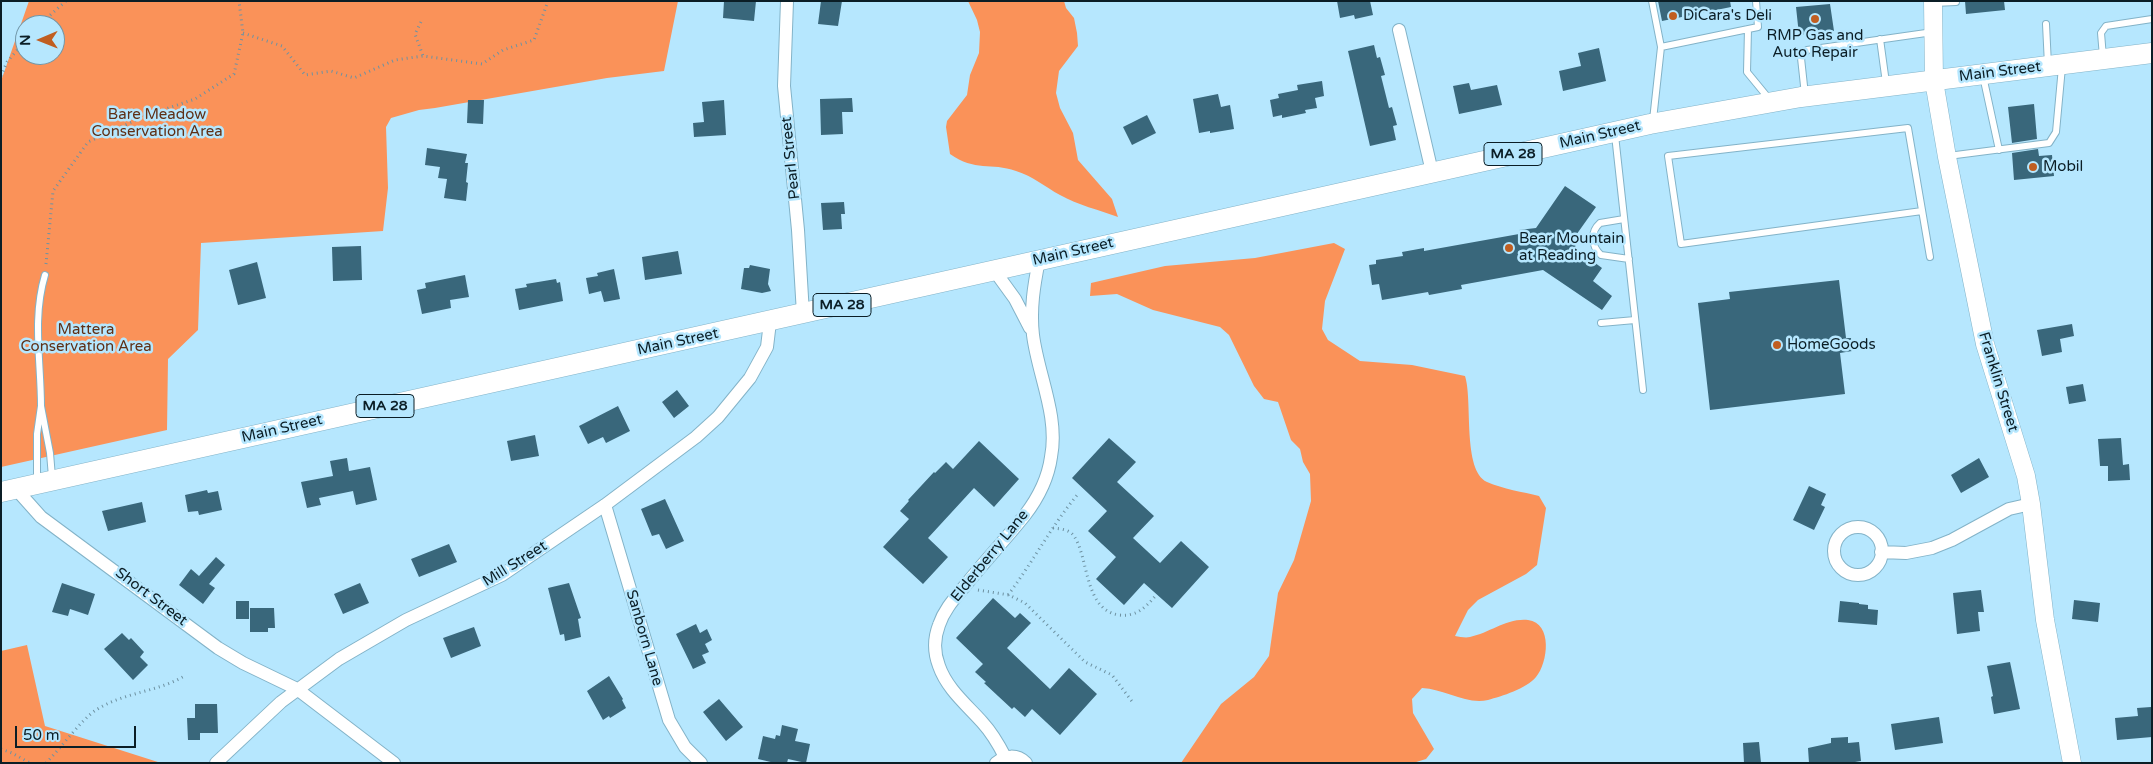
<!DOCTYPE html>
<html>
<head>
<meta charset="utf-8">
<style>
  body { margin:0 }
  #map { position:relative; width:2153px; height:764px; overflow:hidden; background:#b6e7fe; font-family:"Varela Round",sans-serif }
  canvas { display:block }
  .frame { position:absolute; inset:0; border:2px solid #0b1e26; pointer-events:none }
  .north { position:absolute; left:15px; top:15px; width:50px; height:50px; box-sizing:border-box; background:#b6e7fe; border:1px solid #7297a8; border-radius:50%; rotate:269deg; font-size:14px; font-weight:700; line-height:20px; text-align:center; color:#0b1e26 }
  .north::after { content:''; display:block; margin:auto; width:18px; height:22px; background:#c05e21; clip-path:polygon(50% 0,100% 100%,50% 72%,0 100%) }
  .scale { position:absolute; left:15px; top:726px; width:121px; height:22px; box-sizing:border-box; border:2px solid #0b1e26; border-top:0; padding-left:6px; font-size:15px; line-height:18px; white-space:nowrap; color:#0b1e26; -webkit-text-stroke:4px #b6e7fe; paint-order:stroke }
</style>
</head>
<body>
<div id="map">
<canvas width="2153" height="764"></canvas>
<div class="frame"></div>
<div class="north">N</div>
<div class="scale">50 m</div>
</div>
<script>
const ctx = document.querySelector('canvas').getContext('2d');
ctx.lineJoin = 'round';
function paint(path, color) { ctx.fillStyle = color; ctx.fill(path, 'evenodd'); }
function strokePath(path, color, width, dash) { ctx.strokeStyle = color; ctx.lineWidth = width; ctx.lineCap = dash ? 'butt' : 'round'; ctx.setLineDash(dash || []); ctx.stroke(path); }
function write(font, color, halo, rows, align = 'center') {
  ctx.font = font + ' "Varela Round",sans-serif'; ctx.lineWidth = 5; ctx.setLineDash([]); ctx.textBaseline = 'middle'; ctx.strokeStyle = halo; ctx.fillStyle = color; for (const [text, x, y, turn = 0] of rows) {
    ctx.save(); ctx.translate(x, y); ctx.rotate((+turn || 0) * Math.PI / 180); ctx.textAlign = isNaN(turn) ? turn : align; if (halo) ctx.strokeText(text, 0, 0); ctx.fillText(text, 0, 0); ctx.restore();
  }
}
const green = new Path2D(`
  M29,1H678L664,71L607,78L435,108L419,110L391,118L386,127L388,188L383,231L201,243L198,330L168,359L167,430L1,467V81ZM25,25H55V55H25Z
  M968,1H1064L1066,8L1074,18L1077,33L1078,46L1059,71L1056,93L1060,108L1073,133L1078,160L1112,199L1118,217C1099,210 1078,205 1060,195C1045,187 1033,176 1016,171C991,162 975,172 950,154L946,127L947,121L967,95L970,75L979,53L980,32L977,20Z
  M1334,243L1345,249L1325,301L1322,329L1328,340L1360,361L1412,365L1465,376C1473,401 1462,470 1487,482C1503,489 1523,492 1539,496L1546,508L1537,565L1526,574L1478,600L1468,610L1455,636C1460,637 1466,638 1470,637C1490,633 1506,618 1528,620C1553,623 1548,663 1536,677C1526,689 1502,696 1488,700C1466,705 1445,689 1422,688L1412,699L1413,713L1434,749L1426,759L1413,763H1181L1221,704L1254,677L1269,656L1278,593L1294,560L1311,501L1310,474L1303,462L1300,449L1291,440L1278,402L1264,399L1254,386L1229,335L1220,327L1153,310L1117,294L1090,296L1091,283L1165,266L1255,258Z
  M27,645L45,726L161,763H1V651Z`);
const building = new Path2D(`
  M724,1H756L754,21L723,18Z
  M821,1H842L838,26L818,24Z
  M1337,1H1370L1373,15L1355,19L1354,15L1340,18Z
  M1658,1H1730L1731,7L1662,21Z
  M1965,1H2004L2005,10L1966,14Z
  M1830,4L1834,31L1799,35L1796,7Z
  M1374,45L1377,58L1380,57L1385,75L1381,76L1389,108L1392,107L1397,125L1393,126L1396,140L1370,146L1348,51Z
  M1599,48L1606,81L1563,91L1559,71L1581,66L1578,53Z
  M1322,81L1324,96L1315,98L1317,108L1305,110L1306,113L1282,118V115L1273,117L1270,100L1279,98L1278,94L1298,90L1297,85Z
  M1469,83L1471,90L1497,85L1502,105L1459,114L1453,86Z
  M1218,94L1221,107L1230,105L1234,129L1210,133V131L1199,133L1193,99Z
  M852,98L853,112H842L843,134L821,135L820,99Z
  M468,100H484L483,124L467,123Z
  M724,100L726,135L694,137L693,123L704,122L702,102Z
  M2034,104L2037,139L2012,143L2008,107Z
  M1147,115L1156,133L1132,145L1123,127Z
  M427,148L467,154L465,163H468L466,182L468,183L466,201L444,198L447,179L438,178L440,167L425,165Z
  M2038,149L2039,156L2052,155L2054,176L2014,180L2012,153Z
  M1565,186L1596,207L1574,238L1576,249L1602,268L1593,281L1612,296L1602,310L1543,270L1461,285L1462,289L1429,295L1428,292L1382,300L1379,284L1372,285L1369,265L1376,264V260L1403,256L1402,252L1424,248V251L1519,234V230L1536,228Z
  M844,202L845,214H841L842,229L823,230L821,203Z
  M361,246L362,280L333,281L332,247Z
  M678,251L682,274L645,280L642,257Z
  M257,262L266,298L238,305L229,270Z
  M750,265L770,269L768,284L771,291L762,293L741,289L744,268H749Z
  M614,269L620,299L604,302L601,291L589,294L586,278L598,276L597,273Z
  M465,275L469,297L450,300L451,308L422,314L417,290L426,288L425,283Z
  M556,279L557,283L560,282L563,301L519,310L515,289L527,287L526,284Z
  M1839,280L1846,338H1851L1852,351L1840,353L1845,394L1710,410L1698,303L1730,299L1729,292Z
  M2072,324L2074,336L2060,339L2062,352L2042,356L2037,330Z
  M2083,384L2086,401L2069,404L2066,387Z
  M677,390L689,406L674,418L662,402Z
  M618,406L630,431L606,443L603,437L588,444L579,426Z
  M535,435L539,456L511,461L507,441Z
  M1109,438L1136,462L1117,482L1154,516L1133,538L1160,563L1181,541L1209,567L1172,608L1144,583L1124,605L1096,579L1116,557L1088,531L1107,511L1072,478Z
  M2121,438L2123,465L2129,464L2130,480L2108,481V466H2100L2098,439Z
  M979,441L1019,479L994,507L974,488L928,538L948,557L923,584L883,547L909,519L900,511L909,501L908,500L934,472L935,473L946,462L953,469Z
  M347,458L349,471L370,467L377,500L356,505L353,491L319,498L321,505L307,508L301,482L333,476L330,461Z
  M1979,458L1989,477L1961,493L1951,475Z
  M1809,486L1826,494L1821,505L1825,507L1814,530L1793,520Z
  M207,490L208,493L218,491L222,510L199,515L198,511L188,512L185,495Z
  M665,499L684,541L666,549L659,534L652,536L641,509Z
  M142,502L146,522L108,531L102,511Z
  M449,544L457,562L419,577L411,559Z
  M216,557L225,565L209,584L215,588L203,604L179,585L191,569L199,576Z
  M62,583L95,594L88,615L70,609L68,616L52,612Z
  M360,583L369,603L343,614L334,594Z
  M569,583L581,618L578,619L581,637L565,641L564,634L560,635L548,588Z
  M1981,590L1984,612H1978L1980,631L1957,634L1953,593Z
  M993,598L1015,618L1020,613L1031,623L1007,648L1050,689L1069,668L1097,694L1060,735L1032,709L1025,717L1014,707L1012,709L984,683L986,682L975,672L983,664L956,638Z
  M2074,600L2100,603L2098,622L2072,619Z
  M236,601H249V619H236Z
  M1840,601L1859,603V604L1868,605V609L1878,610L1877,625L1838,622Z
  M250,608H274L275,628H268V632H250Z
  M696,624L700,633L707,629L712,640L705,644L709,652L702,655L706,663L693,669L676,634Z
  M474,627L481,646L451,658L443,638Z
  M122,633L129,640L131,638L144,652L140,657L148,665L133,680L104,649Z
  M2010,662L2020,709L1994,714L1991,697L1993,696L1987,666Z
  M609,676L623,699L622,700L626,708L610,718L609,716L603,720L587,691Z
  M719,699L743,727L726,741L703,712Z
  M195,704H217L218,733H200V740H188L187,718H195Z
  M2151,707L2152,737L2117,740L2115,718L2138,716L2137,708Z
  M1939,717L1943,743L1895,750L1891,724Z
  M782,725L798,729L795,741L810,744L806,763L788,759L787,763H775L758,759L763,736L775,739L776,735L780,736Z
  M1848,737V743L1859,742L1861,761L1849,763H1809L1808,748L1831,743V738Z
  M1759,742L1761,763H1744L1743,743Z`);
const path = new Path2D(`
  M421,22L415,34L423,56
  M39,25L66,1
  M243,33L282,46L305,75L331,71L354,78L395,60L423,56L482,64L503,50L534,40L548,1
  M1,76L7,62L25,41
  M46,264L53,191L88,142L145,116L195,99L234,74L243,33L239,1
  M1053,528C1060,529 1069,529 1074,536C1089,558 1084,610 1119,615C1137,617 1146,607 1157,594
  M978,590L1009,595L1025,603L1085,662L1112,675L1134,704
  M1008,595C1033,562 1052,525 1078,494
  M1,749L12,753L30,763
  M46,763C61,748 81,720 96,710C124,692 159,692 186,675`);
const lane = new Path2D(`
  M1652,1L1661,47
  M1934,3L1956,2
  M2046,24L2048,65
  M1748,29L1747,72L1770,100
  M1880,39L1886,83
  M2103,57L2101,33L2106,26L2152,19
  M1983,76L1999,150
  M1805,95L1801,58L1807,50L1933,32
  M1653,120L1661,47L1758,27L1756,1
  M1615,135L1643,390
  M1948,156L2049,143L2056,132L2062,67
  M1922,211L1681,244L1668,156L1908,128L1930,257
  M1624,219L1600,223C1590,232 1591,246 1601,255L1629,259
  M1601,323L1635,320
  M41,406C41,362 32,318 45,275
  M37,481V434L41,406L50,453L52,477`);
const street = new Path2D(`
  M787,1L784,86L798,230L803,314
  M1399,30L1432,172
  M994,270L1015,299L1030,328
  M16,489L41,517L218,648L243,663L297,689L394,763
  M605,505L669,720L685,747L701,763
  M1834 551a24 24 0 1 1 48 0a24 24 0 1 1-48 0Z
  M1881,552L1906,553L1932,548L1952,540L2009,509L2031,504
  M1005,757C999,745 992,733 982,722C967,705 947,689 939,666C934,653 934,638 939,625C944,610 954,599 964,587C983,563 1005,540 1025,515C1038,498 1048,479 1051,457C1059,416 1038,375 1033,335C1030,309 1034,285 1039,260
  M216,763L281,702L339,659L406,620L502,575L605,505L696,437L718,417L750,378L767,347L770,322
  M996,763C1005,755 1017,754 1026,763`);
const secondary = new Path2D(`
  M1933,1L1934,81L1947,157L1985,344L2026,476L2031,504L2045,620L2072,763`);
const primary = new Path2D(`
  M1,492L1650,124L1801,97L2152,53`);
const markers = [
  [1673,16,5,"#c05e21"],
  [1815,19,5,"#c05e21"],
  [2033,167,5,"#c05e21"],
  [1509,248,5,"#c05e21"],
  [1777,345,5,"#c05e21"]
];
const shields = [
  [1513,154,58],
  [842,305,58],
  [385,406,58]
];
const shieldNames = [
  ["MA 28",1513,154],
  ["MA 28",842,305],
  ["MA 28",385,406]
];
const poiNames = [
  ["DiCara's Deli",1683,16],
  ["RMP Gas and",1815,36,"center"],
  ["Auto Repair",1815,53,"center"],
  ["Mobil",2043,167],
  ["Bear Mountain",1519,239],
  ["at Reading",1519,256],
  ["HomeGoods",1787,345]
];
const streetNames = [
  ["Main Street",2000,72,-7],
  ["Main Street",1600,135,-13],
  ["Pearl Street",791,158,-96],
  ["Main Street",1073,252,-13],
  ["Main Street",678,342,-12],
  ["Franklin Street",1998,382,73],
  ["Main Street",282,429,-13],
  ["Elderberry Lane",990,556,-51],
  ["Mill Street",515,564,-32],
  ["Short Street",151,597,37],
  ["Sanborn Lane",644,638,74]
];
const parkNames = [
  ["Bare Meadow",157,115],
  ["Conservation Area",157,132],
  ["Mattera",86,330],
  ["Conservation Area",86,347]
];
paint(green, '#fa9259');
paint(building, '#39677b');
strokePath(lane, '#83b3c8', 8);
strokePath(street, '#83b3c8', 14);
strokePath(secondary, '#83b3c8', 19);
strokePath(primary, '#83b3c8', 21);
strokePath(path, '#6e92a2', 3, [1, 4]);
strokePath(lane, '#fff', 6);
strokePath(street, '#fff', 12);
strokePath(secondary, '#fff', 18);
strokePath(primary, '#fff', 20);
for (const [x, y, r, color] of markers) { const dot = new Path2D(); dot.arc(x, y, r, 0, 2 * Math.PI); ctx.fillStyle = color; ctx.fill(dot); strokePath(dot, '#b6e7fe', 2); }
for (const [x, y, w] of shields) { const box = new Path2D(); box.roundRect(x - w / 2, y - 11.5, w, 23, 4); ctx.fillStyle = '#b6e7fe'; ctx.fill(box); strokePath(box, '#0b1e26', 1); }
write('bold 14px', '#0b1e26', null, shieldNames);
write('15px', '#0b1e26', '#b6e7fe', poiNames, 'left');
write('15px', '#0b1e26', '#b6e7fe', streetNames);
write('15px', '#5f3016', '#b6e7fe', parkNames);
</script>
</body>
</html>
